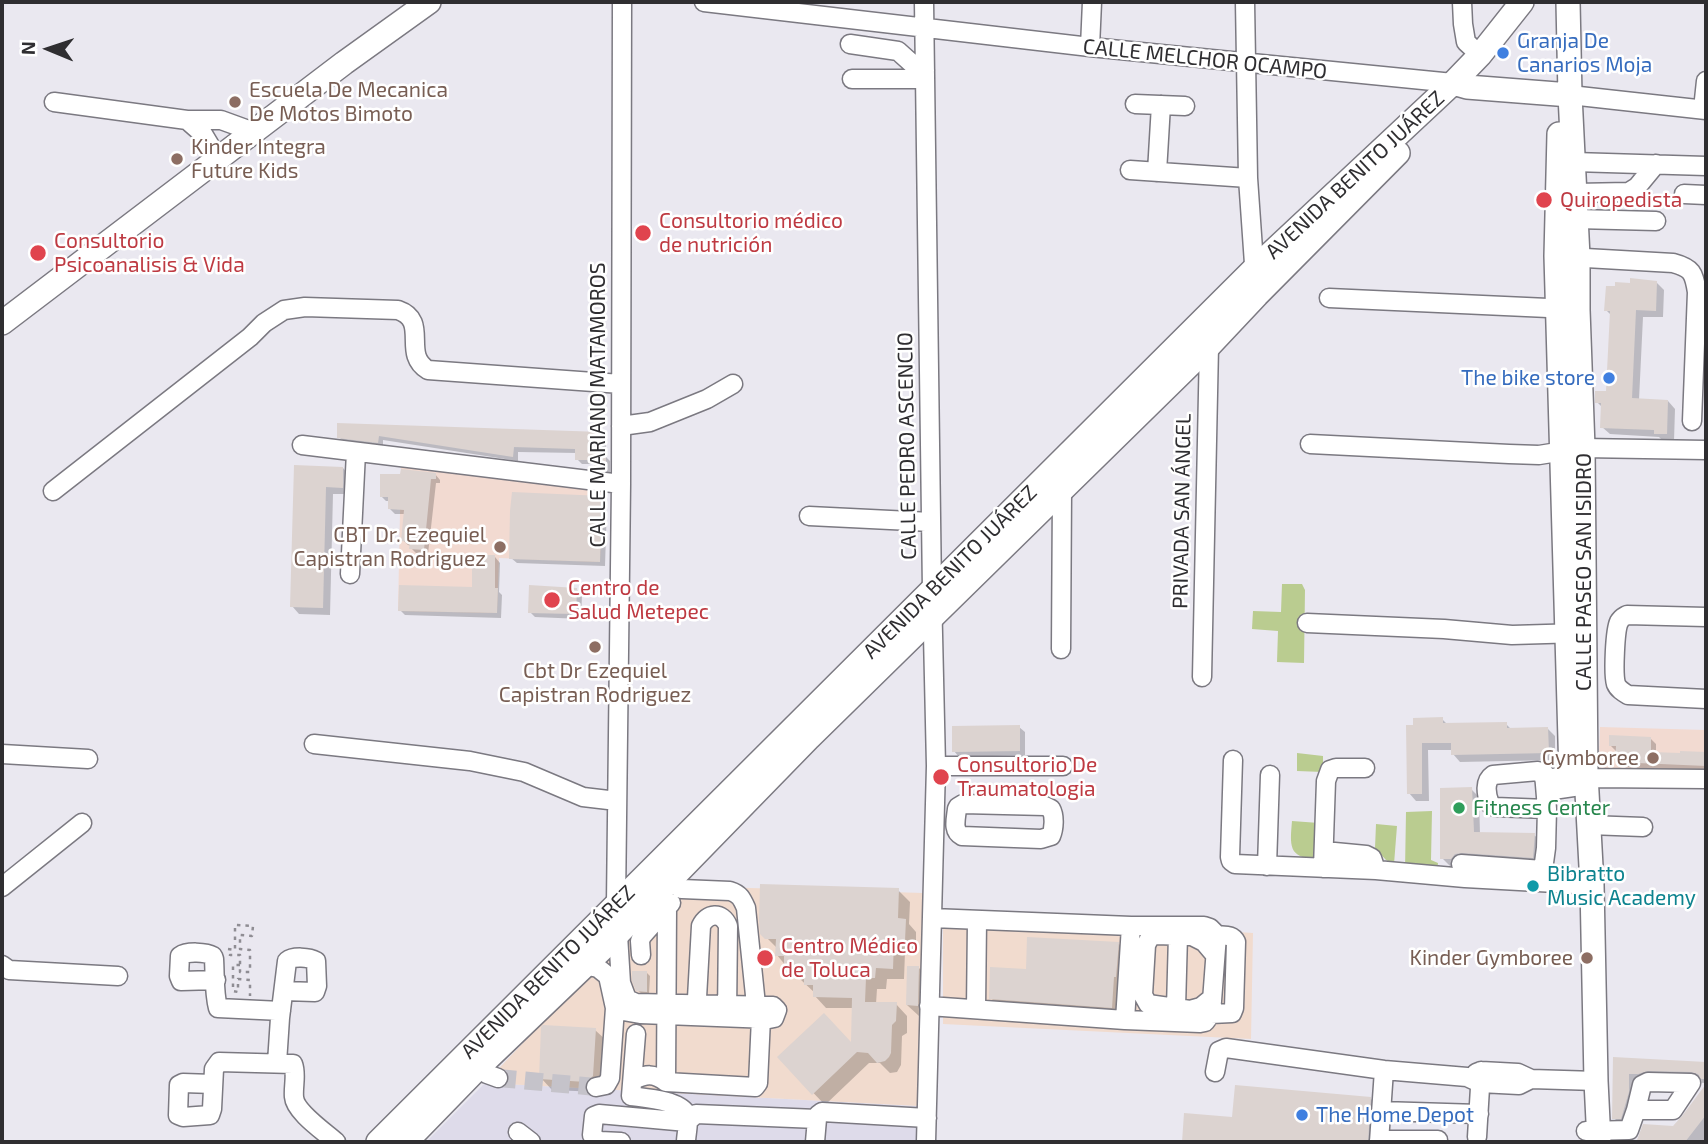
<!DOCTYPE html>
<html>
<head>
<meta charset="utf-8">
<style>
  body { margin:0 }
  #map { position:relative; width:1708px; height:1144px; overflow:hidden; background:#eae8f0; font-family:"Exo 2",sans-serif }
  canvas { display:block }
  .frame { position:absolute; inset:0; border:4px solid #2f2e31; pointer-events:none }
  .north { position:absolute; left:14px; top:14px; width:70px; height:70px; -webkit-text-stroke:5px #fff; paint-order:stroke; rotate:272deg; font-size:19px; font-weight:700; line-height:28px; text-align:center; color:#2f2e31 }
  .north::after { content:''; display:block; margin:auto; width:24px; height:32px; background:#2f2e31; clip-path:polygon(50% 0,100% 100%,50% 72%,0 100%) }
</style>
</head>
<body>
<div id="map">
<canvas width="1708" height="1144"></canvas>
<div class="frame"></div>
<div class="north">N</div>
</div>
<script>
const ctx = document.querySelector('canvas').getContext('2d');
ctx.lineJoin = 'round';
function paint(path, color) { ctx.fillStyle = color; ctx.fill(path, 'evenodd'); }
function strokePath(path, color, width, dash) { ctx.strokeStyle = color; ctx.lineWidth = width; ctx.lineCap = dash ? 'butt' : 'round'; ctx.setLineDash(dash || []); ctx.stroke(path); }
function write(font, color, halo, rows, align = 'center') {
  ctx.font = font + ' "Exo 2",sans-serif'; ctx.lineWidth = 5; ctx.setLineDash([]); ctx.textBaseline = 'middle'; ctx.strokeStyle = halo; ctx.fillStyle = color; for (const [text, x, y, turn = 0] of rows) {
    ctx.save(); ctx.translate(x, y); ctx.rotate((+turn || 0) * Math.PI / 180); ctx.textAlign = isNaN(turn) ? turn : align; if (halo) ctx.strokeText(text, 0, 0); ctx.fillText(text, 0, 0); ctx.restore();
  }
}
const built = new Path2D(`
  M485,1083L918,1106L917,1142H426Z`);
const education = new Path2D(`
  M401,463L602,491L600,562L499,558L497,613L398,611Z
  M1600,727L1706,730V789L1598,786Z`);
const medical = new Path2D(`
  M681,886L924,893L918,1106L485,1083L542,1023Z
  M943,913L1253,933L1251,1039L943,1024Z`);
const green = new Path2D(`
  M1282,584H1302L1305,590L1304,663L1277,662L1278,631L1252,629L1253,611L1281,612Z
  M1297,753L1323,756V772L1297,771Z
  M1432,811L1431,860L1438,863L1437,873L1405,870L1406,812Z
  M1292,821L1319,823L1316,859C1288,858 1290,845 1292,821Z
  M1376,824L1397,826L1394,864L1386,860L1375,848Z`);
const shadow = new Path2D(`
  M1656,282L1664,290L1663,317H1643L1639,400L1668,401L1675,409L1674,441H1663L1659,437L1610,434L1602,427L1603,408L1597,402L1607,393L1611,315L1606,310Z
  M339,425L601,434L606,439V457L610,461V472H600L595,467V464H582L577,459V453L518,452V461L383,440V447L344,442L339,437Z
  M295,467L343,468L350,476V494H333L330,615L299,614L292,606Z
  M435,474L440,480V483H436L428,554L416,553L411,548V546L408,545L403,540L405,514H395L390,509V501H386L381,496Z
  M601,498L607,504L605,566L517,563L511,558Z
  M495,557L500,563L499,592L502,595L501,618L405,615L400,610L473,589Z
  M576,589L582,595L581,619L535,617L530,612Z
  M1442,719L1448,725L1506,724L1512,730L1548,729L1555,736V760L1460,762L1453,754V750H1428L1429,801H1416L1409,793L1408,727Z
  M1019,727L1025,732V755L959,757L954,751Z
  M1651,739L1656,744V754L1682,755V752L1706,754V771L1622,767L1617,761L1616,751L1611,746Z
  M1471,789L1479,797L1480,834L1534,835L1542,842L1540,865L1450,866L1442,858Z
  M898,890L910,902L909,924L916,932V952H905L904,979H887L886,989H877L876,1004H896L907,1016V1033L902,1036L901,1065L897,1072L890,1073L880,1063H869L825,1105L779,1057L852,1045L853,1008H826L815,996V993L786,966L777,955V948L762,933Z
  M1118,943L1129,955L1123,1018L1002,1010L991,998L1027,971Z
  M919,968L930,979L929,1017L919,1016L907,1005Z
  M647,973L650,976L649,994L641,993L637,990Z
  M595,1030L607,1041L604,1088L598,1092L552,1090L541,1078Z
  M1615,1059L1706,1064V1083L1661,1081L1650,1085L1626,1130L1614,1118Z
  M1706,1087L1705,1142H1641L1639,1140L1674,1127L1684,1117Z
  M1370,1098L1378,1106L1375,1142H1184L1186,1115L1234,1119Z`);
const building = new Path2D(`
  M1630,278L1657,281L1656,311L1636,310L1632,398L1668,400L1667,434H1654V430L1600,428L1601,403H1595V391H1606L1610,311H1604L1606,286H1615V282L1630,283Z
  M337,423L602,432V455H606V467H594V460H575V449L514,447L513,457L379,436L378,443L337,438Z
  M294,465L343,467V488L326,487L323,608L290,607Z
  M401,469L436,473V479H431L424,550L409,549L410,542L401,541L404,510L388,509V497H380V474H400Z
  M512,492L602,496L600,562L509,559L510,511Z
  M472,555H495V588H498L497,613L398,611L399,585L472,587Z
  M529,585L577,588L576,614L528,613Z
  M1443,717V723L1507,722V728L1548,727L1549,753L1451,755V743H1422V794H1407L1406,725H1413V718Z
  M1020,725V751L952,752V726Z
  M1609,735L1651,737V752L1680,753V751L1706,752V766L1615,762L1616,746H1609Z
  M1472,787L1474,832L1535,833L1533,858L1462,853L1455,854L1451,859H1440V788Z
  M760,884L899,888L898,918L906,919L905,941H894L893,969L876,968L875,978H866L865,1002H897L896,1021L892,1025L891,1053L889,1057L885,1061L877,1063L868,1053L857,1052L812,1095L777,1057L824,1013L851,1042L852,998L813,997V985H804V976H794V966H784V956H775L776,939H765L760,934L759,920Z
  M1027,937L1119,942L1116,977H1114L1112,1008L989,999L990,967L1026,969Z
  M907,966H919L918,1006L906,1005Z
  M632,971H647V992L636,991L632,981Z
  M543,1025L596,1028L593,1076L586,1082L539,1079L541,1027Z
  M1613,1057L1706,1062V1079H1701L1698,1074L1691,1072L1648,1071L1638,1074H1629V1092L1621,1119H1612Z
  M1706,1084V1115L1685,1142L1637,1140L1643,1124L1673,1126L1682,1116Z
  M1235,1085L1371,1097L1368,1142H1182L1184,1113L1232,1117Z`);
const minorTunnel = new Path2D(`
  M498,1078L596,1087`);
const path = new Path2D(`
  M228,949L235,950V925L253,926L252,936L240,935V949L250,950V972H240V955H230V956
  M240,965H233V991L238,992V979L250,980V996`);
const minor = new Path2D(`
  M704,2L1090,47L1453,83
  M924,2L932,591L936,766L926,1142
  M1245,2L1248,178L1255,278
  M1462,2L1463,24L1466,42L1480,55
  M850,44L898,51L918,69L925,70
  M1090,47L1092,2
  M852,79H925
  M1570,95L1706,110
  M54,102L187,120H221L254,132
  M1135,104L1185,106
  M1703,109L1706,81
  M187,120L203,134L218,159
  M1574,162L1706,166
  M1130,170L1248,178
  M1157,172L1161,105
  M1575,193L1629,192L1637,187L1656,164
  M1684,194L1706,195
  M1576,219L1656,221
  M1568,257L1673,263C1692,268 1694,273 1697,292L1692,421
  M1329,298L1570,309
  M621,426L650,422L707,399L733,384
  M1310,444L1509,454L1539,455L1583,448L1706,450
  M302,445L621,484
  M53,491L250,337L264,323L284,310L305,307L398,310C430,321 401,354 428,370L621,384
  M809,516L931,522
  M350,574L356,452
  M1706,617L1627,615C1622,618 1622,617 1619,622C1615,630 1613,674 1616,684C1618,689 1623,692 1628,695L1706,699
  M1307,623L1444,629L1512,635L1580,633
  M1061,649L1062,491
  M1202,677L1209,346
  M314,744L470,761L524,772L583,797L617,801
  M2,754L88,759
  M1233,760L1230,857L1231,861L1235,864L1376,870L1465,878L1592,885
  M936,766H1063
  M1538,771L1544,773L1547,809L1495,807L1490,804C1486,794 1484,781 1493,775Z
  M1544,779L1586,774L1594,778L1706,779
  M1546,791L1587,785L1594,778
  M963,804L1045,806L1051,809C1055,816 1054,829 1051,836L1041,839L962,836C952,831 956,819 957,809L958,807Z
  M1589,825L1643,827
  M1324,851L1366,855L1372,858L1376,870
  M1461,864L1543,870L1546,848L1547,809
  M1267,866L1270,775
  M1323,868L1326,781L1330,770L1336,768H1365
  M669,880L682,889L730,891C740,894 742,899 746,908L756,1005
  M2,887L82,823
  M641,955L640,941L642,936L671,903
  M2,965L9,970L118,976
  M584,965L598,968L608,976L615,1008L623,1011L640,1014L769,1019L774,1018L777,1010L773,1006L636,1003L627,999L621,983L616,903L621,484L622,2
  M216,980L181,981L179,976L180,956C187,951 206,952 213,956L214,959C215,975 214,993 218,1008L281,1011
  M1212,998L1201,1007L1190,1010L1148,1004L1143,995L1146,945L1149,939L1154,935L1192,936L1204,942L1215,955
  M929,1006L1125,1020L1131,926L932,918
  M1176,1008L1178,935
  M976,1009L977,921
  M1211,1014L1232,1013L1234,1008L1236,942C1232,934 1224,936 1217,935
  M696,1016L701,926C707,913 722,911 728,926L727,1015
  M1125,1020L1200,1023L1205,1022L1211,1014L1217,935L1210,928L1204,926H1131
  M636,1034L631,1096C645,1098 678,1100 686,1113C690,1121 686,1134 686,1142
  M277,1063L280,1018L287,961C293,956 309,957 316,961L317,986L315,992L284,991
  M479,1067L487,1074L498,1078
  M1215,1072L1219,1051L1226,1048L1384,1070L1467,1077L1480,1083L1519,1085L1531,1079
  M1476,1073L1481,1071L1518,1073L1531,1079L1596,1081
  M633,1080C647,1074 653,1073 666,1082L755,1087L758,1083L761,1018
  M666,1082L667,908
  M1648,1082L1691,1083L1673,1110H1636L1642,1085Z
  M213,1084L183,1083L179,1085L178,1115L183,1117L210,1115L212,1109L214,1069L219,1062L293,1064C297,1074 293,1086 294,1097C295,1112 325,1132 336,1142
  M596,1087L606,1085L610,1078L615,1008
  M1381,1111L1479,1114
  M817,1119L818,1115L822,1112L927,1118
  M1586,1131L1629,1130L1636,1110
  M518,1132L531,1142
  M1477,1137L1481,1071
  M1379,1140H1438
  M621,1142L600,1141L594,1138L592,1135L594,1116L599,1114L687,1122L696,1114L817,1119L815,1142
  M1379,1142L1384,1070`);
const major = new Path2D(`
  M1568,2L1570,95L1578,257V310L1583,448L1586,774L1592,885L1596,1081L1599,1142
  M1453,83L1467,87L1570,95
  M1559,134L1556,256L1571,775
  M2,323L344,63L429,2
  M378,1142L1254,269L1453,83L1480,55L1522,2
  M406,1142L479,1067L617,935L809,738L1209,346L1257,295L1398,153`);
const markers = [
  [1503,53,7,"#3f7fe0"],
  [235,102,7,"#8d6e63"],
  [177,159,7,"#8d6e63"],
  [1544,200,9,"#e0444e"],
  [643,233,9,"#e0444e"],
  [38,253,9,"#e0444e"],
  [1609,378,7,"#3f7fe0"],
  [500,547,7,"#8d6e63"],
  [552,600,9,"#e0444e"],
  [595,647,7,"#8d6e63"],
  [1653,758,7,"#8d6e63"],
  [941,777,9,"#e0444e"],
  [1459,808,7,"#2e9e5b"],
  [1533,886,7,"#0f9aa8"],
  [765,958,9,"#e0444e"],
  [1587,958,7,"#8d6e63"],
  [1302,1115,7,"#3f7fe0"]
];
const shopNames = [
  ["Granja De",1517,41],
  ["Canarios Moja",1517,65],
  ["The bike store",1595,378,"right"],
  ["The Home Depot",1316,1115]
];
const streetNames = [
  ["CALLE MELCHOR OCAMPO",1205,59,6],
  ["AVENIDA BENITO JUÁREZ",1355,175,-43],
  ["CALLE MARIANO MATAMOROS",598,405,-90],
  ["CALLE PEDRO ASCENCIO",907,446,-91],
  ["PRIVADA SAN ÁNGEL",1182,511,-89],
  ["AVENIDA BENITO JUÁREZ",950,572,-45],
  ["CALLE PASEO SAN ISIDRO",1584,572,-90],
  ["AVENIDA BENITO JUÁREZ",548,972,-45]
];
const educationNames = [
  ["Escuela De Mecanica",249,90,"left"],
  ["De Motos Bimoto",249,114,"left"],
  ["Kinder Integra",191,147,"left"],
  ["Future Kids",191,171,"left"],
  ["CBT Dr. Ezequiel",486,535],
  ["Capistran Rodriguez",486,559],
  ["Cbt Dr Ezequiel",595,671,"center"],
  ["Capistran Rodriguez",595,695,"center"],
  ["Gymboree",1639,758],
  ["Kinder Gymboree",1573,958]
];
const healthNames = [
  ["Quiropedista",1560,200],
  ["Consultorio médico",659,221],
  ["de nutrición",659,245],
  ["Consultorio",54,241],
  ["Psicoanalisis & Vida",54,265],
  ["Centro de",568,588],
  ["Salud Metepec",568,612],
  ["Consultorio De",957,765],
  ["Traumatologia",957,789],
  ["Centro Médico",781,946],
  ["de Toluca",781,970]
];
const leisureNames = [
  ["Fitness Center",1473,808]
];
const cultureNames = [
  ["Bibratto",1547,874],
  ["Music Academy",1547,898]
];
paint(built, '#dedbea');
paint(education, '#f2dad1');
paint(medical, '#f1dbce');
paint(green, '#bacc90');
paint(shadow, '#0003');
paint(building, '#dcd3d0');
strokePath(minorTunnel, '#c5c3ca', 18, [18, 9]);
strokePath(minor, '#7b7981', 21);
strokePath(major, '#7b7981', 26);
strokePath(path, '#8f8d93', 2.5, [3.5, 5]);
strokePath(minor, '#fff', 18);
strokePath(major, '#fff', 23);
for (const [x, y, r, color] of markers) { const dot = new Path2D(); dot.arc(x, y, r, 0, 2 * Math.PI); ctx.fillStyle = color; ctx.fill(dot); strokePath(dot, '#fff', 2.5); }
write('21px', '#366cbe', '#fff', shopNames, 'left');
write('21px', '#2f2e31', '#fff', streetNames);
write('21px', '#785e54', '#fff', educationNames, 'right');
write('21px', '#be3a42', '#fff', healthNames, 'left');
write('21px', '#27864d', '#fff', leisureNames, 'left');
write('21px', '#0d838f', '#fff', cultureNames, 'left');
</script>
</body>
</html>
